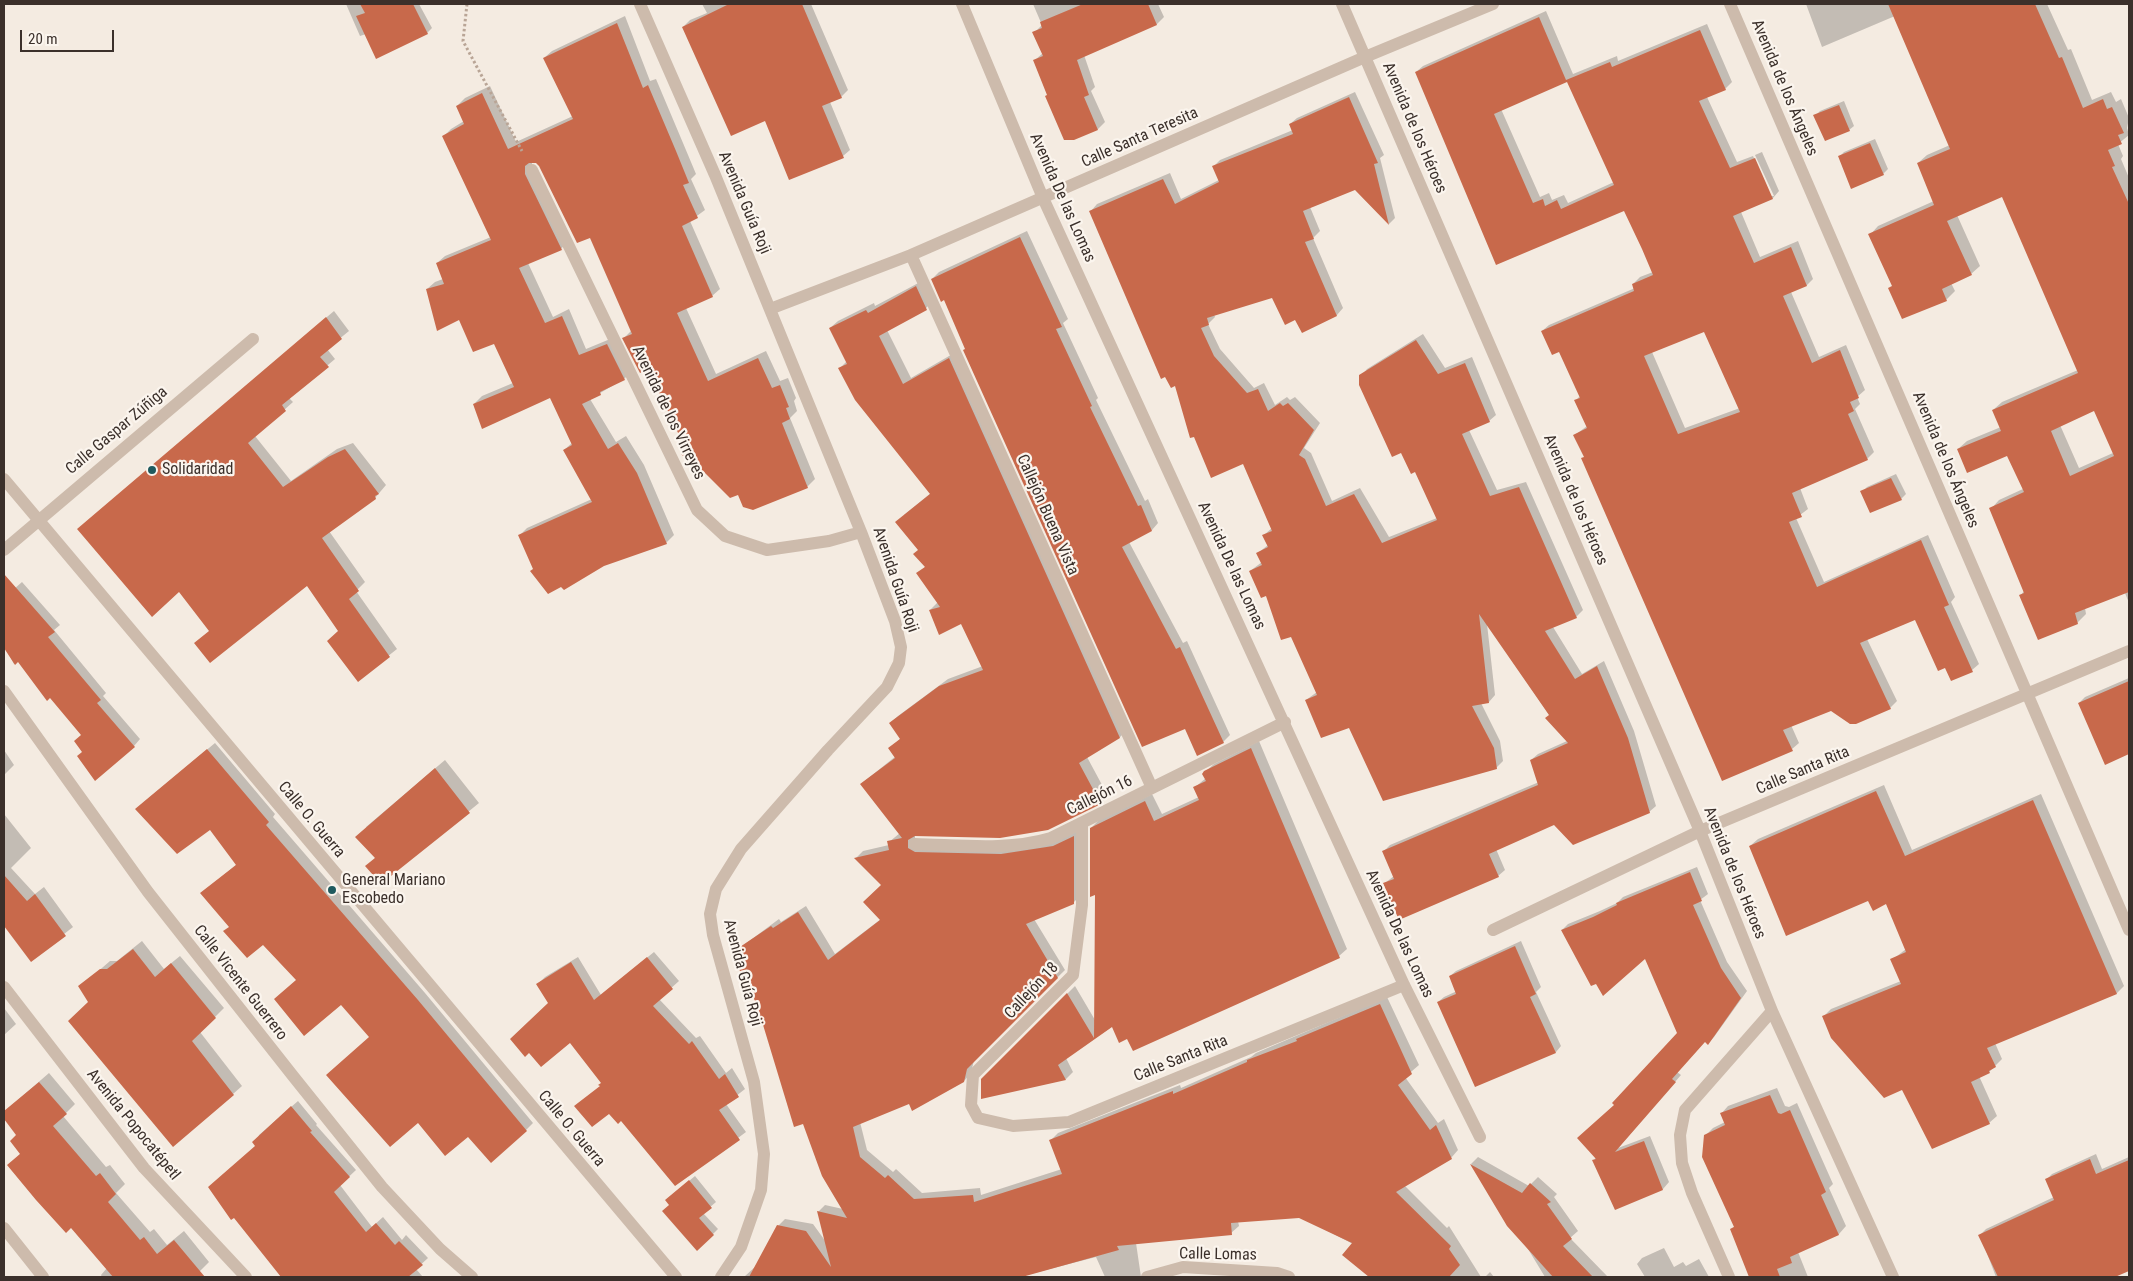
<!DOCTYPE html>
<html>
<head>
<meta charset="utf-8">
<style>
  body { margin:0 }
  #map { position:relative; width:2133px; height:1281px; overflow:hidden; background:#f4ebe1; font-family:"Roboto Condensed",sans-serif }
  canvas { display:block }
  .frame { position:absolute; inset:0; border:5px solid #3b302b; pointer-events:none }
  .scale { position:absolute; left:20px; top:30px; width:94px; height:22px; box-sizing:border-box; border:2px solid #3b302b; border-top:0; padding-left:6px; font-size:15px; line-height:18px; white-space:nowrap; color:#3b302b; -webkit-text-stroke:4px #fbf5ee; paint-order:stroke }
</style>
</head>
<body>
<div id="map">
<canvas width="2133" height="1281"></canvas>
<div class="frame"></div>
<div class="scale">20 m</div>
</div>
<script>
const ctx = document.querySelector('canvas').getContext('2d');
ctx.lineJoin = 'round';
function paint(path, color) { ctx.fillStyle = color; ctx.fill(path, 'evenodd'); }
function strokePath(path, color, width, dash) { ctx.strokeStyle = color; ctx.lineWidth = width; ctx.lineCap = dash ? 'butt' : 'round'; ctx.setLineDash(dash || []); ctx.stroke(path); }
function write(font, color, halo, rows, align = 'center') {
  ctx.font = font + ' "Roboto Condensed",sans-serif'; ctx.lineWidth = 4.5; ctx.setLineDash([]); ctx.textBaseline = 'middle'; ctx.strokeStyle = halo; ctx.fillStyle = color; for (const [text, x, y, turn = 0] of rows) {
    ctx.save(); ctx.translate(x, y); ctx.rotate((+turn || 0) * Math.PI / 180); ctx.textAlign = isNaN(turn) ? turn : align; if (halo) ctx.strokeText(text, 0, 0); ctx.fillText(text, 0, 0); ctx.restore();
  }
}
const shadow = new Path2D(`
  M346,4H419L432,28L427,33L366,34L360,36Z
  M702,4H811L848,90L841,97L830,102L850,150L843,156L790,178L766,119L683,27L690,20L707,13Z
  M1033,4H1158L1164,17L1157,24L1084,55L1095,87L1091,91L1105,122L1098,129L1074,139L1048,94L1035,60L1043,53L1034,33L1042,25Z
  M1806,4H2047L2068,50L2071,49L2092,100L2111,92L2116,102L2121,99L2129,118L2127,128L2129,135L2118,144L2123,156L2121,159L2129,178V603L2125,593L2085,608L2086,614L2077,623L2021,595L2024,591L1991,509L1999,500L2023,489L2008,454L1958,449L1967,441L2001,427L1993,410L2002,402L2078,370L2002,195L1957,215L1980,266L1971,274L1951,283L1955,291L1946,300L1893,285L1870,235L1878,226L1934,201L1918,163L1927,155L1950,145L1895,16L1822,47ZM2095,409L2113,453L2079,468L2060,425Z
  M1546,11L1573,74L1617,56L1618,61L1707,24L1732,82L1725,89L1707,97L1737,162L1753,156L1771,196H1774L1755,155L1762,152L1779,191L1773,198L1741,212L1760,257L1798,241L1813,279L1807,285L1791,292L1819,357L1846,345L1865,390L1857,397L1860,404L1855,409L1874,452L1867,459L1800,488L1808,509L1796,518L1824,582L1928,535L1955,597L1951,602L1979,664L1972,670L1915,618L1867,639L1897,701L1890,708L1831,709L1791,725L1799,743L1792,749L1585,457L1575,435L1587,426L1575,401L1580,396L1559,350L1542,331L1549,325L1635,288L1633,284L1640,277L1653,272L1625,209L1497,264L1416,72L1423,66ZM1568,81L1614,182L1568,203L1564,195L1552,200L1549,193L1540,197L1501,109ZM1704,330L1740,408L1685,428L1652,352Z
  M625,16L650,81L656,79L683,143L696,174L691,179L705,210L690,221L720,289L712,296L686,308L716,374L766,351L780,381L788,378L796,398L794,401L797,411L790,418L815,479L807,487L738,493L683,454L688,450L648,368L624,338L632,330L591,236L540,166L537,162H532V166L568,241L561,249L528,263L553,317L569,309L586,349L615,337L632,371L624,379L590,399L616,442L626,436L644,465L674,535L666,543L534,569L520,535L527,528L592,499L564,450L572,443L551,396L474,404L482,396L513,383L494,342L460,319L427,289L435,282L443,279L437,263L445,256L491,237L444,136L451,129L464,121L457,106L465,98L490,86L516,142L573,116L544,58L552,51Z
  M1355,92L1384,155L1380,158L1395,218L1389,224L1355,188L1310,207L1320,231L1313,238L1343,308L1337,315L1302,332L1296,318L1273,296L1214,314L1215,317L1208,324L1220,349L1254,388L1264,383L1275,405L1287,397L1290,400L1295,397L1320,423L1304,448L1311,453L1332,501L1360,488L1389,537L1437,518L1415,470L1361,376L1367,369L1423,334L1445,368L1472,357L1496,415L1489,421L1469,430L1497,490L1526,482L1583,610L1576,617L1553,627L1582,674L1604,661L1634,731L1656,806L1649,812L1554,823L1496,849L1505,870L1498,876L1385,883L1394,876L1384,851L1390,845L1539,782L1531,760L1538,754L1567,741L1487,624L1495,695L1489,702L1481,703L1500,741L1503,761L1496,768L1350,726L1306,700L1317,692L1292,635L1250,571L1262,562L1258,553L1268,545L1264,535L1272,528L1244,463L1176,384L1091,211L1097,204L1170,173L1181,199L1219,180L1214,166L1220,160L1293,130L1290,124L1297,118Z
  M1844,101L1854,126L1849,130L1815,116L1820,111Z
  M1875,139L1888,169L1883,174L1839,157L1844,152Z
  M1027,231L1068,319L1063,323L1098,398L1096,400L1145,501L1148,499L1158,523L1152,530L1129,542L1183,643L1187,641L1230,735L1223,742L1185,727L966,349L944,298L932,279L939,272Z
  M924,280L933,301L926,308L887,330L911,378L956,352L1127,730L1120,737L1087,757L1108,796L1101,803L1048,829L915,835V841L1009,847L1081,830V895L1073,903L1034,919L1065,970L974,1060L971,1073L964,1081L860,1122L867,1150L893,1172L896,1169L922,1193L980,1188L981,1195L1062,1169L1051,1140L1058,1133L1180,1085L1181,1088L1251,1057L1256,1053L1387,997L1419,1065L1405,1077L1438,1123L1444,1119L1458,1150L1451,1158L1405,1186L1447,1228L1449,1226L1481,1277H1371L1344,1254L1353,1244L1299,1216L1238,1221L1239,1226L1231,1233L1136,1243L1141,1277H1105L1096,1257L1019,1277H744L757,1265L778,1226L785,1219L813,1224L826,1242L818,1212L825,1205L843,1209L758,1005L733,953L779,919L781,922L806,906L835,954L881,919L883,885L856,858L863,851L889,845V842L900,833L861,784L896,756L890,748L901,738L890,723L898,716L948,679L983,666L961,623L930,610L938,602L918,573L926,566L904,515L931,493L840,368L847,361L830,328L838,321L874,303L875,306Z
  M334,311L349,331L327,349L335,359L289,398L293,402L255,436L291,481L337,449L353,443L386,485L375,498L329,531L365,582L356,591L397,649L358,680L339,631L307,584L210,631L179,590L86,522Z
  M1896,474L1906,494L1901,499L1862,492L1867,487Z
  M22,582L60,625L54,630L106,693L103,696L140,739L134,746L84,751L82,734L19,661L14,664L4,645V598Z
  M2129,678V753L2105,763L2079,703L2085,697Z
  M1259,741L1347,949L1339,956L1127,1038L1113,1026L1066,1058L1073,1072L1066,1079L982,1098V1079L1075,986L1095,1020L1096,894L1091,828L1099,820L1152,794L1162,814L1199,797L1194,788L1206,778L1205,772L1214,764Z
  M215,743L275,814L273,817L425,993L533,1123L526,1130L468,1136L370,1036L341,1003L297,980L263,943L230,927L202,893L237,864L210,828L144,802Z
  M4,750L14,765L4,775Z
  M445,760L479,803L381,883L367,866L376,857L366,827Z
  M1884,785L1912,850L2041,794L2124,986L2117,993L1995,1043L2002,1059L1989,1072L1979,1076L1997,1116L1989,1123L1902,1088L1823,1017L1831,1009L1901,981L1892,960L1906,949L1886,903L1868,900L1750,846L1758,839Z
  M4,814L31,848L11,868L35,894L44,887L73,927L31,960L4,924Z
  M1697,867L1708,894L1700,900L1727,962L1747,991L1714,1037L1708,1043L1705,1041L1677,1072L1681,1075L1618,1148L1650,1136L1669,1182L1663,1189L1615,1209L1594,1161L1615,1104L1679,1033L1645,957L1562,930L1568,924L1600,911L1617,903L1623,897Z
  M142,941L164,969L180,956L224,1008L200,1032L242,1086L233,1094L90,1002L80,987L110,961H117Z
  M1521,941L1541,987L1536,992L1561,1046L1556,1052L1476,1086L1438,1002L1444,997L1457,991L1450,976L1456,971Z
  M654,952L679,981L659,999L696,1038L700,1036L726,1073L732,1068L745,1089L726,1104L746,1132L675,1185L621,1120L610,1113L601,1086L602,1083L538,984L545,977L578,957L601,995Z
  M4,1008L16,1024L4,1035Z
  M49,1073L75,1104L63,1116L106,1167L110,1165L125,1184L116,1193L150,1232L154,1229L167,1245L184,1231L209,1262L194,1277H102L101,1275L107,1268L71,1226L9,1165L21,1153L18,1134L4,1112Z
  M1777,1088L1785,1106L1789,1107L1797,1103L1833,1184L1829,1188L1846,1226L1839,1234L1798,1252L1808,1277H1750L1731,1229L1735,1226L1705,1136L1713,1128L1725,1122L1721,1114L1728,1106Z
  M298,1101L317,1124L316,1125L356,1170L340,1185L372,1227L383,1217L402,1240L406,1235L428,1258L416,1269L423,1277H283L235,1216L259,1135Z
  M2096,1154L2102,1169L2129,1157V1269L2111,1277H1996L1980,1235L1986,1229L2054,1197L2046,1180L2052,1174Z
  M1478,1157L1529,1186L1538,1177L1557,1194L1554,1197L1578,1231L1570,1238L1608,1277H1545L1525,1244L1508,1226L1471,1164Z
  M695,1176L716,1202L703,1213L718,1229L697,1250L671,1196Z
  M1664,1248L1674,1267L1683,1262L1686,1266L1699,1259L1709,1277H1645L1637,1264L1642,1258Z
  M1490,1272L1494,1277H1485Z`);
const building = new Path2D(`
  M360,4H413L428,34L376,59L356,16L365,13Z
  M729,4H802L842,98L822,106L844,158L789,180L765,121L731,136L682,27Z
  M1083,4H1148L1157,25L1077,60L1089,95L1084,97L1098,130L1074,140H1064L1045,96L1047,95L1033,60L1043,56L1032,32L1042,28L1040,22Z
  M1888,4H2035L2059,58L2062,57L2083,108L2103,99L2107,109L2112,107L2124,133L2118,135L2122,144L2108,150L2115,166L2112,167L2129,204V592L2075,613L2078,624L2038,640L2019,595L2024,593L1989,508L2024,492L2007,456L1967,473L1957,449L2001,431L1992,410L2078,373L2002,197L1947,221L1972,275L1942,289L1947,301L1902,319L1888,288L1892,286L1868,234L1934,205L1917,163L1950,149ZM2094,411L2114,456L2070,476L2051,431Z
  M1539,17L1566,80L1610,62L1612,67L1700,30L1726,90L1699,101L1730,168L1755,158L1773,199L1733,216L1754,263L1791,247L1807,286L1783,296L1812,363L1840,350L1859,398L1850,402L1854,411L1848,414L1868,460L1792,493L1802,517L1789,522L1817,587L1921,540L1949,605L1944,607L1973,672L1951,681L1945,668L1938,671L1915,620L1860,643L1891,709L1856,724H1850L1831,711L1783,730L1793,751L1722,781L1581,458L1584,457L1573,435L1587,428L1574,400L1580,398L1559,352L1552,355L1541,331L1634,291L1632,284L1653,275L1642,249L1624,211L1496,265L1415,72ZM1567,82L1614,185L1561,209L1557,200L1545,206L1543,199L1533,203L1494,114ZM1704,332L1740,412L1678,434L1644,356Z
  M617,23L643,88L648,85L676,151L689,183L683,185L698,218L682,226L713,297L677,313L708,381L758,358L772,388L780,385L789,407L786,408L790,419L782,423L808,488L753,510L743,507L738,495L730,498L704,472L702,473L681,454L687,452L648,369L640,373L622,338L632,334L590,238L577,243L539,166L536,163H529L525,166V174L562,250L519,268L545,323L562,316L579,355L607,344L625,380L600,392L601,395L582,404L608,449L618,443L637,473L667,544L604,566L564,590L561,587L548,594L530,571L533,569L518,535L592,502L563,450L572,445L550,398L482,429L473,404L514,387L494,344L473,352L459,320L437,331L426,289L444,284L436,263L491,240L442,136L464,124L456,106L482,93L508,149L573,119L543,58Z
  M1349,97L1378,163L1374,164L1389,225L1355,190L1303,211L1314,239L1305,242L1337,316L1302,333L1295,320L1285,325L1272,298L1207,318L1209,325L1201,328L1214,356L1247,393L1258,389L1268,411L1280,403L1283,406L1288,403L1314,430L1299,455L1305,459L1326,506L1354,494L1382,543L1437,520L1415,472L1411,474L1401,453L1392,457L1359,385V375L1416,340L1438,374L1465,363L1490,422L1462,434L1490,496L1519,487L1577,618L1545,631L1575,679L1597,666L1628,738L1650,813L1573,845L1554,825L1489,854L1499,877L1399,920L1383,883L1394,879L1382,851L1538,785L1530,760L1568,743L1545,718L1549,715L1479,614L1489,703L1472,706L1494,748L1497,769L1383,801L1349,728L1321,738L1305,700L1317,695L1291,637L1281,640L1266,596L1261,598L1249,571L1262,565L1256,553L1268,547L1262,535L1272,531L1243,464L1211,478L1194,437L1190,438L1175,386L1171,388L1165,377L1161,379L1089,211L1163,179L1175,204L1219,182L1212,166L1293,134L1289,124Z
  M1839,105L1850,131L1825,141L1813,115Z
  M1870,143L1884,175L1851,189L1838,156Z
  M1020,237L1062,327L1056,329L1092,406L1090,407L1138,506L1141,505L1152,531L1122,547L1176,649L1180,647L1224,743L1197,756L1185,729L1142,747L963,350L965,349L944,300L941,302L931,279Z
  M916,286L927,310L879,336L903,384L949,358L1120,738L1079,763L1101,804L1048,830L1000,838L915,836L908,840V848L915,852L1001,854L1053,846L1074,836V904L1026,924L1058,978L967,1069L964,1082L912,1111L909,1104L853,1127L860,1157L885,1178L888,1175L914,1199L973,1195L974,1202L1062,1174L1049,1140L1173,1091V1094L1247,1062V1060L1297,1041L1296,1039L1380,1004L1412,1074L1398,1085L1430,1130L1436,1125L1452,1159L1396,1192L1451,1246L1449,1249L1460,1265L1449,1277H1369L1342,1255L1352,1243L1299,1218L1231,1223L1232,1235L1117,1246L1119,1250L1022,1277H749L777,1225L806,1231L831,1267L817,1211L847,1218L822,1176L803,1124L794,1127L757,1005L731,953L771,926L773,928L798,912L828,960L880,920L863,902L881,885L854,858L889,850L887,841L902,838L860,784L895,758L888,748L900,739L889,723L939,686L983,670L961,624L939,635L929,610L940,607L916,573L925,567L913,554L918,550L895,522L930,494L855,400L838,368L847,364L829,328L866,310L868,313Z
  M326,317L342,339L320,357L329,367L282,405L286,411L248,443L283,487L328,457L345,449L379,494L375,496L376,499L322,538L359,591L349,599L390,657L358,682L327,641L338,631L307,586L210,663L194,643L209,631L179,592L152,617L77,529Z
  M1891,478L1902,500L1870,513L1860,491Z
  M4,574L55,632L48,637L101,700L97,703L135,747L95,781L77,756L82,752L74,741L81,735L50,698L47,701L18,662L15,665L4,648Z
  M2129,681V754L2105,765L2078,703Z
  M1251,748L1340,958L1133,1051L1127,1039L1119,1043L1112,1027L1058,1065L1066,1080L981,1099V1079L1067,993L1094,1038L1095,895L1090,897V828L1145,801L1154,821L1199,800L1193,787L1206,781L1202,774L1204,771Z
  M207,749L269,822L266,825L418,1000L527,1131L491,1163L468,1137L445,1156L418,1123L390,1147L326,1075L369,1037L341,1005L304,1036L274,999L296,980L263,945L247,958L223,931L229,927L200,893L236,865L210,830L177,854L135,809Z
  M435,768L470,813L381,884L365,866L375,858L355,837Z
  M1876,791L1905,856L2033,800L2117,994L1987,1048L1996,1067L1989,1071L1990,1073L1971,1082L1990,1124L1932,1149L1902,1090L1884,1098L1831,1038L1822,1016L1901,984L1890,959L1906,952L1886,904L1873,911L1868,901L1786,936L1749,846Z
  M1690,872L1702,901L1693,905L1721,968L1741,998L1708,1045L1705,1042L1672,1079L1676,1082L1615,1152L1644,1141L1663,1190L1615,1210L1592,1160L1596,1159L1577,1138L1614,1105L1612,1103L1677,1033L1645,959L1603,996L1596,984L1591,986L1561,930L1593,917L1617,905L1616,903Z
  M4,875L27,901L35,894L66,936L31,962L4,926Z
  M1515,946L1536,994L1530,997L1556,1053L1475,1087L1437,1002L1456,994L1449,976Z
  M133,949L155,977L171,963L216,1018L192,1041L234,1095L173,1147L68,1021L88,1002L78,986L100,969H107Z
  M647,957L673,989L653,1006L689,1044L692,1041L719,1079L725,1074L739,1097L719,1110L740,1140L675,1186L621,1121L618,1124L609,1114L592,1127L574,1106L600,1086L598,1085L601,1083L570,1043L541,1067L529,1053L525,1057L510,1039L548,1003L536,984L571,962L594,1000Z
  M39,1082L67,1114L53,1126L96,1176L100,1173L116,1194L108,1202L140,1240L144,1237L157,1254L174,1240L205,1277H113L71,1228L66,1233L36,1200L7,1165L20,1154L10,1141L16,1135L4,1119V1111Z
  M1770,1095L1778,1113L1781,1114L1790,1110L1826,1192L1821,1195L1839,1235L1790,1257L1792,1263L1777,1269L1780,1277H1749L1730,1229L1734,1227L1702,1157L1704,1135L1725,1125L1720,1113Z
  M291,1106L312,1131L310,1132L350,1177L334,1192L366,1232L376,1223L395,1245L399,1241L423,1265L408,1277H281L234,1218L231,1220L208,1187L255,1146L252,1142Z
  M2090,1159L2096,1174L2129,1160V1271L2115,1277H1998L1978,1235L2054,1200L2045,1179Z
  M1470,1164L1522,1193L1530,1183L1551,1202L1547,1204L1572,1239L1563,1246L1593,1277H1553L1507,1226Z
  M689,1180L712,1208L699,1218L714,1235L697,1251L662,1211L669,1205L665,1200Z`);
const path = new Path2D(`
  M467,4L463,41L522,151`);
const minor = new Path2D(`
  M640,4L715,175L861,532L895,621L901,647L899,663L887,687L828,750L741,849L716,889L710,914L713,935L754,1082L764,1154L761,1190L741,1247L721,1277
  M962,4L1043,198L1404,985L1480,1137
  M1342,4L1700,831L1772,1011L1893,1277
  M1730,4L2129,930
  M532,170L697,510L725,536L767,550L829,541L861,532
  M911,255L1152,788
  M770,309L911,255L1365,57L1493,4
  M4,479L676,1277
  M4,550L253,339
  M4,691L148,892L293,1076L382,1187L440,1249L472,1277
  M1082,823V905L1073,975L973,1075L971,1105L978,1118L1013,1126L1069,1122L1404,985
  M915,844C961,845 1007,851 1051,838L1285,722
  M1493,930L1700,831L2129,651
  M4,987L144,1168L246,1277
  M4,1228L43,1277
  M1147,1277L1183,1267L1277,1273L1289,1277
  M1729,1277L1692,1193L1682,1163L1680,1135L1685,1110L1772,1011`);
const markers = [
  [152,470,5,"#1f5a5e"],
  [332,890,5,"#1f5a5e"]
];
const streetNames = [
  ["Avenida de los Ángeles",1784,88,67],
  ["Avenida de los Héroes",1414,128,67],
  ["Calle Santa Teresita",1140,138,-24],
  ["Avenida De las Lomas",1062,198,66],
  ["Avenida Guía Roji",744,203,67],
  ["Avenida de los Virreyes",668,413,64],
  ["Calle Gaspar Zúñiga",117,431,-40],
  ["Avenida de los Ángeles",1945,460,67],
  ["Avenida de los Héroes",1575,500,67],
  ["Callejón Buena Vista",1047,515,66],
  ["Avenida De las Lomas",1231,566,65],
  ["Avenida Guía Roji",895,580,71],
  ["Calle Santa Rita",1803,771,-23],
  ["Callejón 16",1100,796,-26],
  ["Calle O. Guerra",311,820,50],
  ["Avenida de los Héroes",1734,873,68],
  ["Avenida De las Lomas",1399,934,65],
  ["Avenida Guía Roji",742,973,75],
  ["Calle Vicente Guerrero",240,983,52],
  ["Callejón 18",1032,991,-47],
  ["Calle Santa Rita",1181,1059,-22],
  ["Avenida Popocatépetl",133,1125,51],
  ["Calle O. Guerra",571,1129,50],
  ["Calle Lomas",1218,1255,1]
];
const poiNames = [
  ["Solidaridad",162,470],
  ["General Mariano",342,881],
  ["Escobedo",342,899]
];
paint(shadow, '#0003');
paint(building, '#c8694b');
strokePath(path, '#b9a596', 3, [2.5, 2.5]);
strokePath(minor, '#cdbbac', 12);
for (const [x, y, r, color] of markers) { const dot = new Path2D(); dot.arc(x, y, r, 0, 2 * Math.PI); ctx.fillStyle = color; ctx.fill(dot); strokePath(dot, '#fbf5ee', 2); }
write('16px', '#3b302b', '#fbf5ee', streetNames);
write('16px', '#3b302b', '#fbf5ee', poiNames, 'left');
</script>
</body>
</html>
